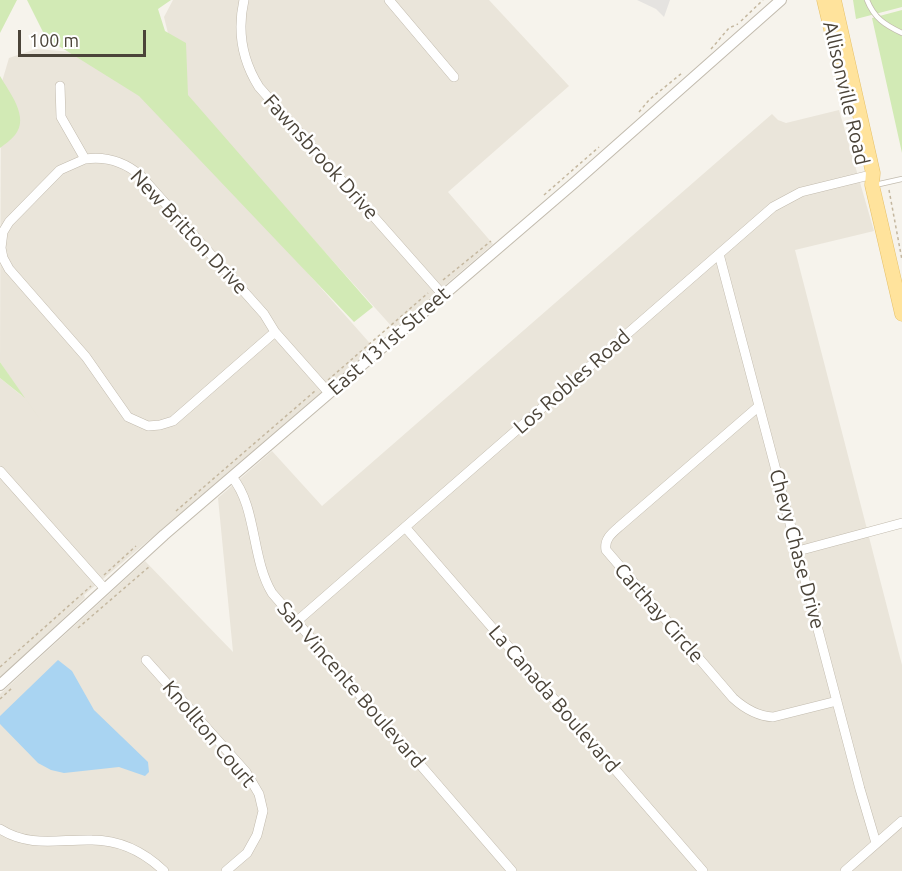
<!DOCTYPE html>
<html>
<head>
<meta charset="utf-8">
<style>
  body { margin:0 }
  #map { position:relative; width:902px; height:871px; overflow:hidden; background:#f6f3ec; font-family:Ubuntu,sans-serif }
  canvas { display:block }
  .scale { position:absolute; left:18px; top:30px; width:128px; height:27px; box-sizing:border-box; border:3px solid #4b4439; border-top:0; padding-left:8px; font-size:18px; line-height:21px; white-space:nowrap; color:#4b4439; -webkit-text-stroke:4px #fff; paint-order:stroke }
</style>
</head>
<body>
<div id="map">
<canvas width="902" height="871"></canvas>
<div class="scale">100 m</div>
</div>
<script>
const ctx = document.querySelector('canvas').getContext('2d');
ctx.lineJoin = 'round';
function paint(path, color) { ctx.fillStyle = color; ctx.fill(path, 'evenodd'); }
function strokePath(path, color, width, dash) { ctx.strokeStyle = color; ctx.lineWidth = width; ctx.lineCap = dash ? 'butt' : 'round'; ctx.setLineDash(dash || []); ctx.stroke(path); }
function write(font, color, halo, rows, align = 'center') {
  ctx.font = font + ' Ubuntu,sans-serif'; ctx.lineWidth = 5; ctx.setLineDash([]); ctx.textBaseline = 'middle'; ctx.strokeStyle = halo; ctx.fillStyle = color; for (const [text, x, y, turn = 0] of rows) {
    ctx.save(); ctx.translate(x, y); ctx.rotate((+turn || 0) * Math.PI / 180); ctx.textAlign = isNaN(turn) ? turn : align; if (halo) ctx.strokeText(text, 0, 0); ctx.fillText(text, 0, 0); ctx.restore();
  }
}
const residential = new Path2D(`
  M173,0H489L569,86L448,192L493,244L394,329L183,94L164,17Z
  M36,49L86,53L160,106L375,349L84,595L85,598L0,679V378L22,396L0,362L1,85L9,58Z
  M839,110L874,231L795,250L902,665V871H0V694L145,561L233,652L218,498L272,451L322,506L772,114L778,120L786,123Z`);
const green = new Path2D(`
  M0,0H17L0,33Z
  M27,0H171L158,9L165,31L186,43L188,95L373,307L354,322L139,96L46,38Z
  M853,0H902V7L856,19Z
  M902,10V153L872,18Z
  M0,76C9,92 30,117 15,135C11,140 5,144 0,148Z
  M0,362L48,431L25,398L0,378Z`);
const parking = new Path2D(`
  M637,0H670L664,17L656,9Z`);
const water = new Path2D(`
  M58,660L72,671L94,710L148,762L149,772L145,776L119,767L64,773L51,770L38,763L0,724V716Z`);
const path = new Path2D(`
  M741,21L763,0
  M711,49L729,28L738,24
  M639,112L649,100L682,73
  M889,190L902,260
  M544,195L599,147
  M443,280L491,241
  M328,380L428,293
  M176,511L315,391
  M104,575L136,546
  M78,628L150,566
  M0,667L91,586
  M0,699L12,688`);
const service = new Path2D(`
  M867,0C874,18 885,25 902,33
  M875,185L902,179`);
const minor = new Path2D(`
  M244,0C237,31 242,60 259,87L443,295
  M389,0L454,77
  M60,86L61,117L85,159C106,156 125,162 141,176L264,314L275,332L329,393
  M85,159L60,170L9,222L3,232L1,248L3,258L9,269L86,357L128,417L148,426L160,425L173,421L275,332
  M719,254L860,789L876,843
  M759,406L620,526C612,533 604,539 606,550L733,698C745,709 757,716 773,717L837,701
  M0,471L105,589
  M232,477C257,507 251,558 272,593L512,871
  M405,527L703,871
  M798,551L902,523
  M296,622L773,207L801,192L866,176
  M146,660L246,772L259,794L263,811L257,835L247,853L226,871
  M0,829C30,848 59,839 92,840C120,840 144,852 164,871
  M845,871L902,821`);
const tertiary = new Path2D(`
  M0,685L164,535L574,183L781,0`);
const primary = new Path2D(`
  M824,0L845,88
  M834,0L873,173L872,185L902,314`);
const streetNames = [
  ["Allisonville Road",846,93,77],
  ["Fawnsbrook Drive",321,157,48],
  ["New Britton Drive",189,232,47],
  ["East 131st Street",389,341,-41],
  ["Los Robles Road",572,382,-41],
  ["Chevy Chase Drive",797,549,75],
  ["Carthay Circle",659,613,49],
  ["San Vincente Boulevard",351,685,49],
  ["La Canada Boulevard",554,699,49],
  ["Knollton Court",209,734,50]
];
paint(residential, '#eae5da');
paint(green, '#d2eab5');
paint(parking, '#e5e3e0');
paint(water, '#a9d4f2');
strokePath(service, '#c2bbae', 6);
strokePath(minor, '#c2bbae', 10);
strokePath(tertiary, '#c2bbae', 12);
strokePath(primary, '#e6c16a', 15);
strokePath(path, '#c4b79f', 1.5, [3, 3]);
strokePath(service, '#fff', 4.5);
strokePath(minor, '#fff', 9);
strokePath(tertiary, '#fff', 10);
strokePath(primary, '#ffe39c', 14);
write('20px', '#4b4439', '#fff', streetNames);
</script>
</body>
</html>
